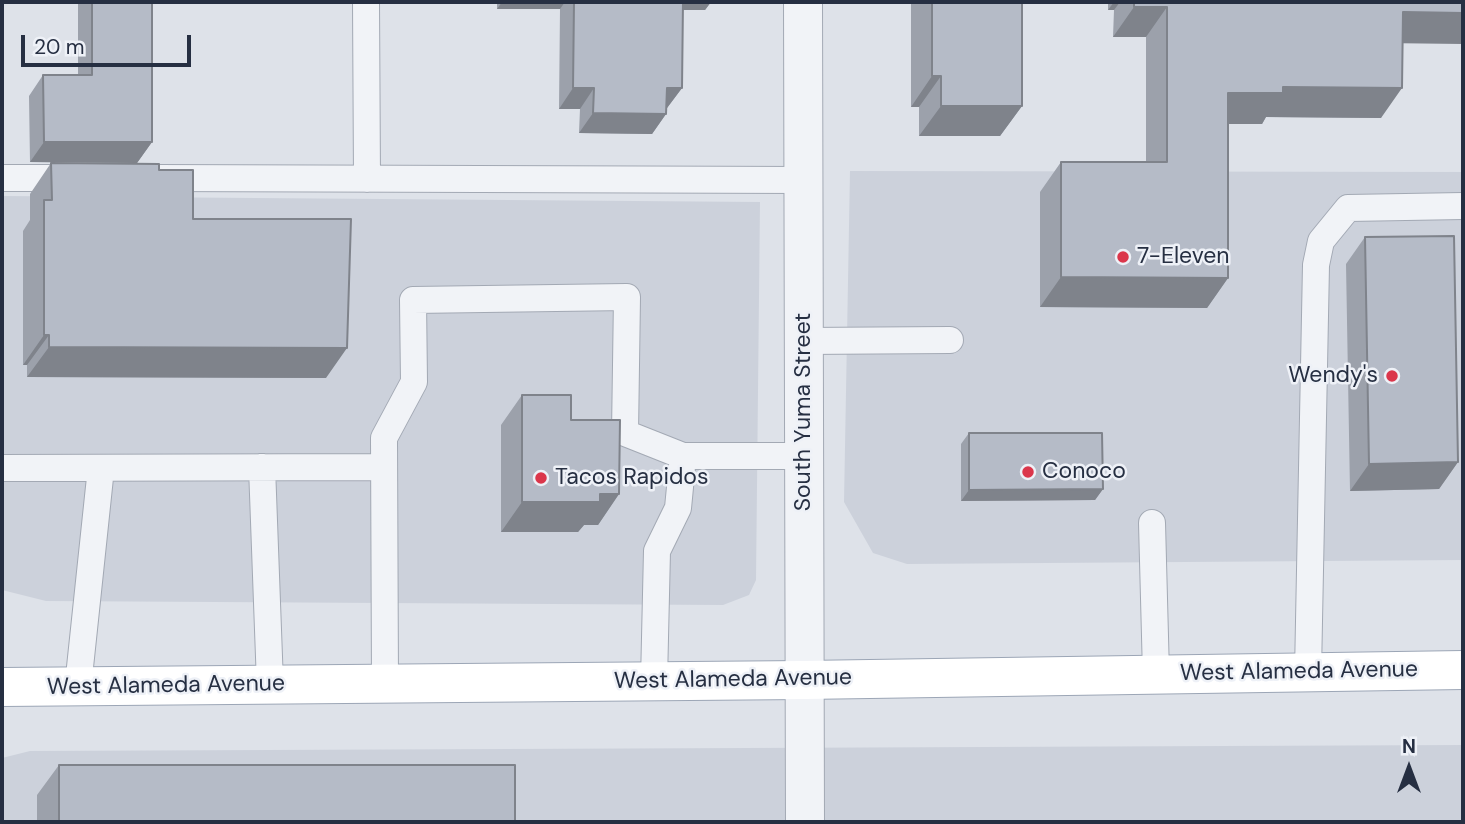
<!DOCTYPE html>
<html>
<head>
<meta charset="utf-8">
<style>
  body { margin:0 }
  #map { position:relative; width:1465px; height:824px; overflow:hidden; background:#dee2e9; font-family:"DM Sans",sans-serif }
  canvas { display:block }
  .frame { position:absolute; inset:0; border:4px solid #262f42; pointer-events:none }
  .north { position:absolute; left:1374px; top:733px; width:70px; height:70px; -webkit-text-stroke:5px #eef1f7; paint-order:stroke; rotate:0deg; font-size:19px; font-weight:700; line-height:28px; text-align:center; color:#262f42 }
  .north::after { content:''; display:block; margin:auto; width:24px; height:32px; background:#262f42; clip-path:polygon(50% 0,100% 100%,50% 72%,0 100%) }
  .scale { position:absolute; left:21px; top:35px; width:170px; height:32px; box-sizing:border-box; border:4px solid #262f42; border-top:0; padding-left:9px; font-size:21px; line-height:24px; white-space:nowrap; color:#262f42; -webkit-text-stroke:5px #eef1f7; paint-order:stroke }
</style>
</head>
<body>
<div id="map">
<canvas width="1465" height="824"></canvas>
<div class="frame"></div>
<div class="north">N</div>
<div class="scale">20 m</div>
</div>
<script>
const ctx = document.querySelector('canvas').getContext('2d');
ctx.lineJoin = 'round';
function paint(path, color) { ctx.fillStyle = color; ctx.fill(path, 'evenodd'); }
function strokePath(path, color, width, dash) { ctx.strokeStyle = color; ctx.lineWidth = width; ctx.lineCap = dash ? 'butt' : 'round'; ctx.setLineDash(dash || []); ctx.stroke(path); }
function write(font, color, halo, rows, align = 'center') {
  ctx.font = font + ' "DM Sans",sans-serif'; ctx.lineWidth = 5; ctx.setLineDash([]); ctx.textBaseline = 'middle'; ctx.strokeStyle = halo; ctx.fillStyle = color; for (const [text, x, y, turn = 0] of rows) {
    ctx.save(); ctx.translate(x, y); ctx.rotate((+turn || 0) * Math.PI / 180); ctx.textAlign = isNaN(turn) ? turn : align; if (halo) ctx.strokeText(text, 0, 0); ctx.fillText(text, 0, 0); ctx.restore();
  }
}
const built = new Path2D(`
  M850,171L1463,172V560L907,564L873,553L844,502Z
  M2,196L760,202L756,580L749,595L723,605L46,601L2,590Z
  M1463,745V822H2V758L30,751Z`);
const service = new Path2D(`
  M366,2L367,179
  M2,178H77
  M157,178L803,180
  M803,341L950,340
  M262,467L270,684
  M2,468L384,467
  M1152,523L1156,674
  M1308,672L1316,265L1321,241L1348,208L1463,206
  M654,681L657,551L678,508L683,456H804
  M385,683L384,438L414,382L413,300L627,297L625,433L683,456
  M78,686L101,468`);
const minor = new Path2D(`
  M803,2L805,822`);
const primary = new Path2D(`
  M2,687L804,680L1463,670`);
const wall = new Path2D(`
  M47,2H180L179,3H152V142L137,163L30,162L29,96L43,75H78V3H47Z
  M497,2H711L705,10H683L682,88L667,108L666,114L652,134L579,133L580,109H559L560,9H497Z
  M911,2H1022V106L1000,136H919V107H911Z
  M1108,2H1273L1312,3L1313,2H1463L1402,43L1381,118L1266,117L1262,124H1228V278L1207,308L1040,307V192L1061,162H1146V37H1113L1114,10H1108Z
  M51,163L159,170L193,219L326,378L27,377V365H23V231L30,220V194Z
  M1365,237L1458,462L1439,489L1350,491L1346,264Z
  M522,395L571,420L619,494L598,525H584L578,532H501V425Z
  M969,433L1103,489L1095,500L961,501V444Z
  M59,765L515,822H37V795Z`);
const shadedWall = new Path2D(`
  M48,2H78V3H47Z
  M138,2H180L179,3H137Z
  M502,2H565L560,9H497Z
  M674,2H711L705,10H669Z
  M1114,2H1120L1114,10H1108Z
  M1134,7H1167L1146,37H1113Z
  M1403,12L1463,13V44L1381,43Z
  M932,76H941L919,107H911Z
  M1283,87L1402,88L1381,118L1266,117L1262,124H1206L1228,93Z
  M573,88H594L580,109H559Z
  M667,88H682L667,108H653Z
  M941,106H1022L1000,136H919Z
  M593,113L666,114L652,134L579,133Z
  M44,142H152L137,163L30,162Z
  M1061,277L1228,278L1207,308L1040,307Z
  M44,335H49L27,365H23Z
  M49,347L347,348L326,378L27,377Z
  M1458,462L1439,489L1350,491L1369,464Z
  M1103,489L1095,500L961,501L969,490Z
  M600,494H619L598,525H584L578,532H501L522,502Z`);
const building = new Path2D(`
  M92,2H152V142H44L43,75H92Z
  M574,2H683L682,88H667L666,114L593,113L594,88H573Z
  M932,2H1022V106H941V76H932Z
  M1134,2H1273L1320,3V2H1463V13L1403,12L1402,88L1283,87V93H1228V278L1061,277V162H1167V7H1134Z
  M51,163L159,164V170H193V219H351L347,348L49,347V335H44V200H52Z
  M1454,236L1458,462L1369,464L1365,237Z
  M522,395H571V420H620L619,494H600V502H522Z
  M969,433H1102L1103,489L969,490Z
  M59,765H515V822H59Z`);
const markers = [
  [1123,257,7,"#db364b"],
  [1392,376,7,"#db364b"],
  [1028,472,7,"#db364b"],
  [541,478,7,"#db364b"]
];
const poiNames = [
  ["7-Eleven",1137,257],
  ["Wendy's",1378,376,"right"],
  ["Conoco",1042,472],
  ["Tacos Rapidos",555,478]
];
const streetNames = [
  ["South Yuma Street",804,412,-90],
  ["West Alameda Avenue",1299,672,-1],
  ["West Alameda Avenue",733,680,-1],
  ["West Alameda Avenue",166,686,-1]
];
paint(built, '#ccd1db');
strokePath(service, '#a3a9b4', 28);
strokePath(minor, '#a3a9b4', 40);
strokePath(primary, '#9ca6b6', 40);
strokePath(service, '#f1f3f7', 26);
strokePath(minor, '#f1f3f7', 38);
strokePath(primary, '#fff', 38);
paint(wall, '#9ca1ab');
paint(shadedWall, '#7f838b');
paint(building, '#b5bbc7');
strokePath(building, '#7f838b', 2);
for (const [x, y, r, color] of markers) { const dot = new Path2D(); dot.arc(x, y, r, 0, 2 * Math.PI); ctx.fillStyle = color; ctx.fill(dot); strokePath(dot, '#eef1f7', 2.5); }
write('23px', '#262f42', '#eef1f7', poiNames, 'left');
write('23px', '#262f42', '#eef1f7', streetNames);
</script>
</body>
</html>
